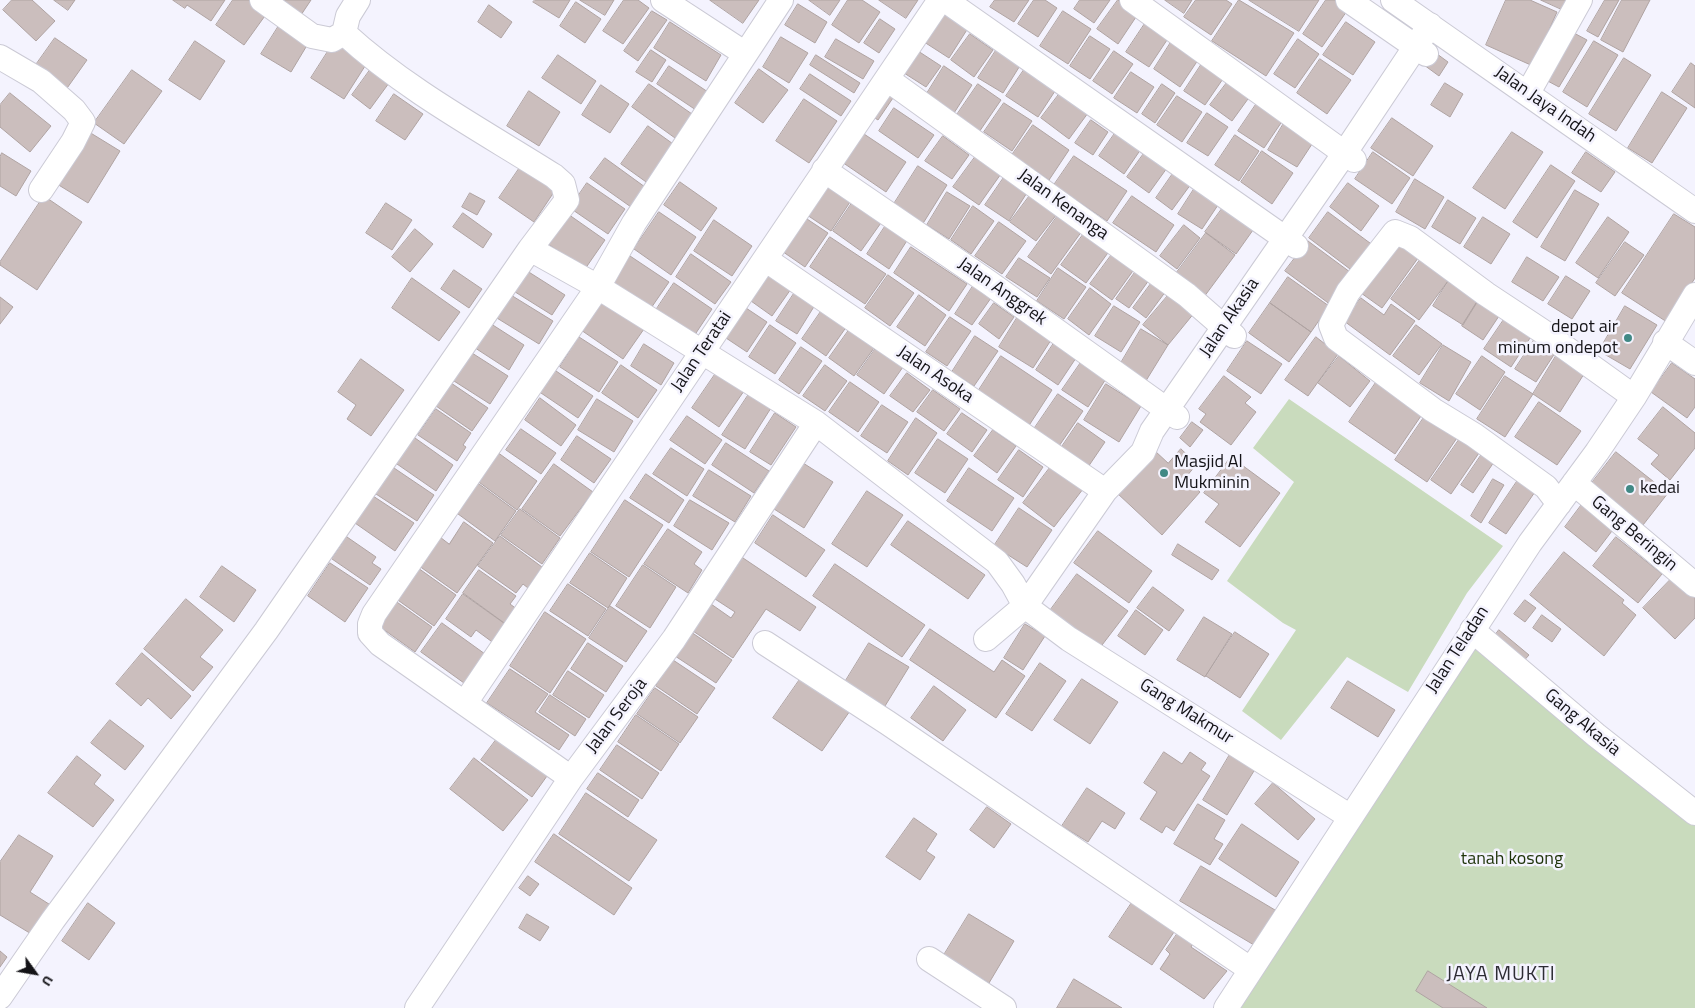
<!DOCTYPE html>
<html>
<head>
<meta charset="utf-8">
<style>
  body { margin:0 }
  #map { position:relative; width:1695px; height:1008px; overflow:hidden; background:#f4f3fe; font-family:"Titillium Web",sans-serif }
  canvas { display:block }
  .north { position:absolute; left:10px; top:948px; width:50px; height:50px; -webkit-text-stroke:4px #f4f3fe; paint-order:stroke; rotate:122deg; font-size:14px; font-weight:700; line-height:20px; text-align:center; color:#141317 }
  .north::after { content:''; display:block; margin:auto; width:18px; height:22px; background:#141317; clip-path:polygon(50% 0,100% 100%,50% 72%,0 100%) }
</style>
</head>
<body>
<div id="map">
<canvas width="1695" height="1008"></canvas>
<div class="north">U</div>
</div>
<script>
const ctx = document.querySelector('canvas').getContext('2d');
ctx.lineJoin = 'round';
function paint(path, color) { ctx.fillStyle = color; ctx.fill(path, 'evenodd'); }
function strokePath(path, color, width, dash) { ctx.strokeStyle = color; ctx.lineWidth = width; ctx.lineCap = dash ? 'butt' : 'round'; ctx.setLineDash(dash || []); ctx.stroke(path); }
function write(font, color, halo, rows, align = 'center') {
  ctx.font = font + ' "Titillium Web",sans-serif'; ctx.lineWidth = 5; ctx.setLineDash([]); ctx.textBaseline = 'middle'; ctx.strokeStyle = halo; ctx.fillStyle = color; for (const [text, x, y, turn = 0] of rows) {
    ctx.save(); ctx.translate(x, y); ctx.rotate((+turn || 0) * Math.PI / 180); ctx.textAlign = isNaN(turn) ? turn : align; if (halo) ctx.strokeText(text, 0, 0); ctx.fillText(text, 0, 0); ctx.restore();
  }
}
const green = new Path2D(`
  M1289,399L1503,546L1467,593L1408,692L1347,657L1281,740L1242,711L1296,630L1283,623L1227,581L1294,482L1253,448Z
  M1478,642L1695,819V1008H1237Z`);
const building = new Path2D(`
  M12,0H32L55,21L36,41L3,10Z
  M54,0H75L68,10Z
  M173,0H225L211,21L187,5L185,8Z
  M233,0H249L267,13L244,45L216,25Z
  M279,0H311L301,15Z
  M535,0H570L559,18L533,2Z
  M580,0H614L605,15Z
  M624,0H638L649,8L623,44L603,31Z
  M710,0H759L743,23Z
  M809,0H840L830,15Z
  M848,0H862L880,12L859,43L832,25Z
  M879,0H918L906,18Z
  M995,0H1029L1014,22L990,7Z
  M1034,0H1045L1057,8L1038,37L1018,24Z
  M1080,0H1110L1094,23L1074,9Z
  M1118,0L1138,14L1118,44L1097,29Z
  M1165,0H1192L1184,13Z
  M1196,0H1226L1232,4L1211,35L1184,17Z
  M1239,0L1294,33L1266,76L1212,41Z
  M1249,0H1319L1299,31Z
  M1326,0H1337L1349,8L1322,47L1303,34Z
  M1506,0H1530L1557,12L1533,66L1486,45Z
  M1541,0H1574L1568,12Z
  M1605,0H1619L1598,37L1587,31Z
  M1622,0H1650L1623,52L1601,40Z
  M576,2L601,19L585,43L560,26Z
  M798,4L827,22L815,43L785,25Z
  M489,5L512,22L501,38L478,22Z
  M942,8L970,25L949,58L921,40Z
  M652,11L667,20L638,61L624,51Z
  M1063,11L1091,29L1068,64L1040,46Z
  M880,19L895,29L879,53L864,43Z
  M670,22L721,55L706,81L654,48Z
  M1146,22L1169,37L1149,67L1126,52Z
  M1346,22L1375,42L1353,75L1323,55Z
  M280,24L309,42L291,72L261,54Z
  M1572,32L1587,40L1559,87L1544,79Z
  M970,34L993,50L974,77L951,60Z
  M1090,36L1110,49L1090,79L1070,66Z
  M781,37L808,53L789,83L763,67Z
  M55,38L87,60L65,91L33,69Z
  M836,39L874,61L863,79L825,57Z
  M1173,39L1200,57L1180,87L1154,69Z
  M1298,39L1319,54L1295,88L1274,74Z
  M195,41L225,61L200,100L169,80Z
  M1594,41L1618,55L1587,107L1563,92Z
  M334,42L367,63L344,99L311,78Z
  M997,49L1021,64L1003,93L978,78Z
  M651,50L666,60L652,82L636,72Z
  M918,51L941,66L926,87L904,73Z
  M1114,51L1133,64L1112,94L1093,81Z
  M1433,51L1448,62L1439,76L1424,65Z
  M558,55L596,81L581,104L542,78Z
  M816,55L860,83L854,93L810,65Z
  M1624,58L1651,75L1616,131L1589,114Z
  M1205,59L1227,73L1205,105L1184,91Z
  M1320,59L1351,80L1327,114L1297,93Z
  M1691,63L1695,66V108L1672,92Z
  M669,66L708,92L696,110L657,84Z
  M944,66L972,85L954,113L926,95Z
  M1026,67L1057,88L1038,117L1006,96Z
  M759,69L788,90L763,123L735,103Z
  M132,70L162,91L124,144L94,123Z
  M370,70L389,83L370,109L352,95Z
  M1131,72L1154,87L1137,113L1114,98Z
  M810,74L851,101L841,116L800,89Z
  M1232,76L1253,92L1232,121L1210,105Z
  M1445,83L1463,94L1450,117L1431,105Z
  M649,84L692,114L675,138L632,107Z
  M978,84L1001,100L977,135L954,119Z
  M1162,84L1175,93L1155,123L1142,114Z
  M601,85L629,104L610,133L582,115Z
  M884,88L895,95L878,120L867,113Z
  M529,91L560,112L539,146L507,126Z
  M1662,92L1687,108L1652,163L1628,148Z
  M10,93L51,126L30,152L0,127V105Z
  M1060,93L1088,113L1069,139L1041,118Z
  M394,94L423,114L405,140L376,121Z
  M1177,96L1202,112L1182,142L1157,125Z
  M804,99L837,121L809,163L776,141Z
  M1004,103L1032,121L1012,151L984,132Z
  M1257,103L1283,120L1264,148L1238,131Z
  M894,108L934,135L918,158L879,131Z
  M1207,113L1228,127L1208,156L1187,143Z
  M1392,118L1433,146L1413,176L1371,148Z
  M1091,120L1108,132L1093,155L1075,143Z
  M1284,123L1314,141L1297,167L1268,150Z
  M1033,125L1069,150L1049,180L1012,155Z
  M648,126L676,146L649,184L621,164Z
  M1118,129L1143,146L1124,174L1099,156Z
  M858,130L906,162L886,192L839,160Z
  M89,132L120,151L88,203L57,184Z
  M1512,132L1543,152L1505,209L1473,188Z
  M1235,135L1259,151L1239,181L1215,165Z
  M943,136L969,155L952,179L925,161Z
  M1262,151L1293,173L1272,204L1241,182Z
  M1145,152L1167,168L1149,193L1127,177Z
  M1373,152L1410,178L1392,204L1355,179Z
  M1586,152L1615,172L1601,192L1572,173Z
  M2,153L31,171L16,196L0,186V157Z
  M978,153L1003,171L979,205L953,187Z
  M1074,156L1127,191L1107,221L1054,185Z
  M605,158L645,187L631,207L590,178Z
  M523,163L558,186L534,222L499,198Z
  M1551,165L1575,181L1537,238L1513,222Z
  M918,166L947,185L922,225L892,207Z
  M1174,172L1191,184L1172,210L1156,198Z
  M1007,173L1030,188L1009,221L985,205Z
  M1415,179L1444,197L1425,229L1396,212Z
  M680,182L717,208L701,231L664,205Z
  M587,183L625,209L608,234L570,208Z
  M1348,183L1379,206L1361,231L1330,207Z
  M823,184L850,202L831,231L804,213Z
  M1196,186L1220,202L1202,229L1178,214Z
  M1575,190L1599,204L1565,261L1541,247Z
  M947,192L970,206L949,239L927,225Z
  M470,193L485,201L477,215L462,207Z
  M1031,194L1057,214L1036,241L1010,222Z
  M44,196L82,222L37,290L0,265V262Z
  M1132,196L1174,225L1156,252L1113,223Z
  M854,200L883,220L861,251L833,231Z
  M1448,200L1476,218L1460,244L1432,227Z
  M1227,202L1258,223L1236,254L1205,232Z
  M386,203L412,220L392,250L366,233Z
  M973,206L994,221L971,254L951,240Z
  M565,212L605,240L585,269L545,242Z
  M659,212L696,237L671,275L634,249Z
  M1328,212L1374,246L1354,272L1309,238Z
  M463,213L492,234L483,248L453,227Z
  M798,213L828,233L805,267L776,247Z
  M1059,214L1082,231L1051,274L1028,257Z
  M1674,214L1695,227V278L1667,322L1622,293Z
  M1483,217L1510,234L1491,264L1464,247Z
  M1608,217L1629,232L1598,278L1576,263Z
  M714,220L752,246L732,276L694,251Z
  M999,222L1026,241L1002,274L975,256Z
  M886,225L908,239L889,269L867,254Z
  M1184,225L1200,238L1177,269L1160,256Z
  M415,229L433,244L410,272L392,257Z
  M1085,232L1110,250L1086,283L1061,265Z
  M1206,233L1235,255L1201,301L1172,279Z
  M830,237L886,274L865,304L810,267Z
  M1401,239L1421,254L1382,308L1361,293Z
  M1308,241L1354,275L1331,305L1285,271Z
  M1625,242L1644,255L1615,296L1596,283Z
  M911,247L967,284L949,311L894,273Z
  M1113,253L1135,268L1112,300L1090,284Z
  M627,254L669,282L649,311L608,283Z
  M691,254L731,282L715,304L676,277Z
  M1527,257L1559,277L1543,301L1512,282Z
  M1019,258L1050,278L1037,297L1006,277Z
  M1420,260L1448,281L1419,320L1391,299Z
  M1058,268L1086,287L1064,319L1037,301Z
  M524,269L565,295L552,315L512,290Z
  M763,269L791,289L772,316L744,296Z
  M454,270L482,289L469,308L441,289Z
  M1136,271L1149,280L1129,308L1116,299Z
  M888,275L914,293L890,326L865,308Z
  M1566,276L1590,291L1572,319L1548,304Z
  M1288,277L1329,306L1311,332L1270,303Z
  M412,278L460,312L439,341L392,308Z
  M1449,280L1479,299L1463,325L1433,306Z
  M1153,281L1166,291L1146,318L1133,308Z
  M674,283L712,309L694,336L656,310Z
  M973,286L991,298L972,325L955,314Z
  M1090,288L1111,304L1089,335L1068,319Z
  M506,292L553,321L539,344L492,315Z
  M795,292L815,305L797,334L776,321Z
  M1171,292L1195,312L1168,345L1143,325Z
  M919,295L946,315L925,346L897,327Z
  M0,297L13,307L0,324Z
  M1361,298L1384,315L1391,304L1415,321L1390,355L1344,321Z
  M1479,299L1501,313L1483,340L1462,326Z
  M602,300L644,329L623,359L581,330Z
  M994,303L1014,317L999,339L979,324Z
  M1270,303L1311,332L1289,362L1249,333Z
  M740,304L767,322L747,352L720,334Z
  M1114,306L1140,322L1121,352L1095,336Z
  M1625,306L1657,325L1630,369L1599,351Z
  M822,310L847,326L826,356L802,339Z
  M950,317L971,331L947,366L926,352Z
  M1017,318L1051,340L1033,368L999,347Z
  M1505,318L1532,335L1511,367L1484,349Z
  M485,320L524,345L509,370L469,344Z
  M770,325L796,343L775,374L749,357Z
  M1416,325L1442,344L1419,375L1393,356Z
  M1141,329L1168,345L1144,384L1118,368Z
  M849,330L874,348L854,376L829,358Z
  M975,336L998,351L974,386L952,372Z
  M579,337L618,362L599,392L560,367Z
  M1316,337L1338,354L1308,396L1285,380Z
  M1536,337L1557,350L1536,382L1515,369Z
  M1056,340L1078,355L1058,385L1036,370Z
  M1247,341L1282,364L1261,394L1227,371Z
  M644,344L674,363L661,385L631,366Z
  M1443,345L1471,362L1449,401L1420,383Z
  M801,347L822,361L799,394L779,380Z
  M876,348L903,367L884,394L857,375Z
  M472,353L508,376L490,404L454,381Z
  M1001,356L1052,390L1028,427L977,393Z
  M1339,356L1370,381L1350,407L1318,383Z
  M1482,356L1505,372L1480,410L1456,394Z
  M1556,356L1584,374L1560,412L1533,394Z
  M1084,358L1109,374L1088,407L1062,390Z
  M361,359L404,390L371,436L347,419L356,405L338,392Z
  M1672,363L1695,379V407L1687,418L1651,392Z
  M621,365L657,390L638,418L602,393Z
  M825,365L847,381L825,411L803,396Z
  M556,371L593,396L578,418L541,393Z
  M716,373L744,391L719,427L692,408Z
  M907,373L930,390L913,412L890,396Z
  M1224,376L1251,397L1245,403L1256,412L1231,445L1200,422L1206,414L1199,409Z
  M1505,376L1533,394L1505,437L1477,419Z
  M1377,381L1423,413L1395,454L1349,422Z
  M850,382L879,402L858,432L829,412Z
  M451,383L488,408L472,431L436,406Z
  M1106,384L1141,406L1119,442L1084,420Z
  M933,390L960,409L944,431L917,412Z
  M749,394L771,408L745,449L722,435Z
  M1058,394L1083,411L1059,446L1034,429Z
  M540,398L576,425L561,446L525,420Z
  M597,399L633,421L614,452L578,430Z
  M1539,402L1581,431L1557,465L1515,437Z
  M882,405L908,422L887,453L861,436Z
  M1663,407L1695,433V448L1670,480L1651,464L1659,455L1638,439Z
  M436,409L471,433L463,445L466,447L457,461L418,435Z
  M775,413L796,427L771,465L750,452Z
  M962,413L987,430L972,452L947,434Z
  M1427,413L1459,435L1427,482L1395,460Z
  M687,416L722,440L705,464L670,440Z
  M916,418L937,433L908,475L888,461Z
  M1192,422L1203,430L1190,447L1180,438Z
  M1078,423L1105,442L1086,470L1059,451Z
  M521,429L556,453L541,474L506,450Z
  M993,430L1016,446L997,473L974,456Z
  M577,436L611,459L594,483L561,460Z
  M1461,437L1481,450L1451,494L1431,480Z
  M415,438L453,465L436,491L397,464Z
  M938,439L968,459L945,493L915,473Z
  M726,443L769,471L754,493L712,465Z
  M671,448L704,469L687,496L653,474Z
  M1181,449L1197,464L1185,478L1200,492L1162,535L1117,493L1155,451L1168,463Z
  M1019,450L1043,467L1023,497L998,480Z
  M1484,451L1496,459L1473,493L1461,485Z
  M497,452L537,481L517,510L476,480Z
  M1616,452L1668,493L1643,525L1591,484Z
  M1231,457L1280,493L1240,547L1205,522L1219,504L1204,493Z
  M803,463L833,482L804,528L774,509Z
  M554,464L593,492L560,536L522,509Z
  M1052,465L1083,489L1054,527L1023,503Z
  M394,468L434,495L417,521L376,494Z
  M969,468L1014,498L992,531L947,501Z
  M709,470L751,496L735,522L693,496Z
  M646,474L684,500L669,523L630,498Z
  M1520,477L1537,489L1506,534L1489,523Z
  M1493,479L1504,485L1481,523L1471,516Z
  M475,481L516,511L495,541L454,511Z
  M867,491L903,515L867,567L832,544Z
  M373,496L414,523L395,551L355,523Z
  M625,500L663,525L629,577L591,552Z
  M690,500L729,523L712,550L674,526Z
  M1583,503L1615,527L1596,552L1565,527Z
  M1019,508L1052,530L1027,567L994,546Z
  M520,509L560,538L542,564L501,535Z
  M773,515L825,550L806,577L755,543Z
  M908,521L985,575L968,599L891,545Z
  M464,522L493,543L457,593L415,563L436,534L449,544Z
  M668,529L702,552L694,564L702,570L688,593L644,564Z
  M1098,531L1152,571L1129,603L1074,563Z
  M500,536L542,567L528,588L523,584L516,593L478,566Z
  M347,537L376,557L372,563L381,569L370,585L332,559Z
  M1616,537L1662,574L1638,603L1593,566Z
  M1178,544L1219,570L1212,580L1172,555Z
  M1564,552L1624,600L1622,603L1636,615L1604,656L1530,595Z
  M590,553L627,578L608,608L570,583Z
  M743,558L816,607L800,631L766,609L733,658L693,631L711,604L731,618L735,612L715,599Z
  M330,563L368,588L345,622L308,596Z
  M835,564L925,625L902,657L813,596Z
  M643,565L676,587L650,628L616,606Z
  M222,566L256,590L234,622L200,597Z
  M418,568L456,595L434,626L395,598Z
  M479,570L516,596L510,604L518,610L507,625L463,593Z
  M1077,574L1128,611L1099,649L1049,612Z
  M1674,576L1695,596V618L1675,639L1643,608Z
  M568,584L606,609L588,636L550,611Z
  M1153,587L1184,610L1169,631L1137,608Z
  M463,594L508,626L495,644L476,630L471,637L446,619Z
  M186,599L223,630L200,657L213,667L193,691L144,649Z
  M394,600L432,627L415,652L376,624Z
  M1525,600L1536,608L1525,622L1514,614Z
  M610,606L647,631L626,662L589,638Z
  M1136,610L1163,630L1145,655L1118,636Z
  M545,612L586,639L550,693L510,666Z
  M1542,615L1561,629L1552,642L1533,628Z
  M1204,617L1232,634L1205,677L1177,660Z
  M442,623L485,654L464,683L421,652Z
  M1025,624L1045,636L1023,670L1004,658Z
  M930,629L994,672L1002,660L1025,676L996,718L910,660Z
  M1499,630L1529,655L1520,665L1491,641Z
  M691,632L732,660L716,683L675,656Z
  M1235,632L1269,654L1240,698L1206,676Z
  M588,643L623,666L606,692L571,669Z
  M869,643L909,667L885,706L845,682Z
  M142,653L191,696L171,719L148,698L141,706L116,684Z
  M673,660L715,688L697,714L656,686Z
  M1040,663L1066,681L1032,731L1006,714Z
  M510,669L548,694L535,712L569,735L559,750L487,703Z
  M568,671L604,695L589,718L553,695Z
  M803,675L852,708L822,751L773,718Z
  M1082,679L1118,702L1090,744L1054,720Z
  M1348,681L1395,710L1378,737L1331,708Z
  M934,686L966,710L943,741L911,718Z
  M655,688L698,717L680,743L637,714Z
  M550,695L586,719L575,736L539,712Z
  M636,715L679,744L661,771L618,742Z
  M110,720L144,746L125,770L91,743Z
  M502,732L552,769L532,797L481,760Z
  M617,745L659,773L642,799L600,770Z
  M1232,751L1257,766L1227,815L1203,800Z
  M1164,752L1182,764L1190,752L1206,763L1201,770L1210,776L1174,831L1166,826L1162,833L1140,819L1157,792L1144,783Z
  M77,756L101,775L94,784L114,800L93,827L48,793Z
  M474,758L528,800L503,831L450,789Z
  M598,773L639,800L628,817L587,789Z
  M1273,783L1315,819L1298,840L1255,804Z
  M1087,788L1125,813L1115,829L1102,821L1088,842L1062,826Z
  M586,793L657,840L629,881L559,834Z
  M1198,804L1225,820L1214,839L1223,844L1210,865L1174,844Z
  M987,807L1011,824L994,848L970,830Z
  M914,818L937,834L926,851L935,857L920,880L886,857Z
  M1242,824L1299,862L1276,897L1219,859Z
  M554,834L632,888L614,915L535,862Z
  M19,835L53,856L30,892L52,906L33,935L0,915V862Z
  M1201,866L1275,910L1254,945L1180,901Z
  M528,876L539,884L530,896L519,888Z
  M1133,901L1176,929L1152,965L1109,937Z
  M88,903L115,923L89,960L62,941Z
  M527,914L549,927L540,941L519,928Z
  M969,914L1014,941L989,983L944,955Z
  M1182,927L1197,937L1191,947L1227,971L1204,999L1160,969L1170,954L1166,950Z
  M0,951L7,957L0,967Z
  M1428,971L1487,1008H1443L1416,991Z
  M1074,979L1122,1008H1057Z`);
const minor = new Path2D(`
  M262,0L312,36L332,40L344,33L348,16L358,0
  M663,0L744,53
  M945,0L1296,246
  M1132,0L1354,160
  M1348,0L1426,54
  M1393,0L1695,211
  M0,57L41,81L74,110L83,122L73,142L41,190
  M887,79L1187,295L1234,336
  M1528,93L1580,0
  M824,170L988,282L1177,417
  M530,249L598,287L816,423L997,562L1013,584L1025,606L1069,639L1349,816
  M765,259L1105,491
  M1665,342L1695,363
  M1574,483L1695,585
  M1559,504L1546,487L1474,435L1433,410L1336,338L1331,325L1348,292L1395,232L1410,238L1486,294L1542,331L1634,397
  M1472,630L1596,735L1695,813
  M986,639L1025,606L1105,491L1143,452L1152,431L1344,154L1430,25
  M765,643L888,723L1250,969
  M465,703L940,0
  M571,778L380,644L370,633V624L374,614L598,287L634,223L781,0
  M929,959L1004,1008
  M0,997L53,920L266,631L530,249L567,200L563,184L554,176C483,131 406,90 344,33
  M417,1008L571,778L674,639L816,423
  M1226,1008L1530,543L1597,452L1634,397L1695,295`);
const markers = [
  [1628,338,5,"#418985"],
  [1164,473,5,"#418985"],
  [1630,489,5,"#418985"]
];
const streetNames = [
  ["Jalan Jaya Indah",1545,105,35],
  ["Jalan Kenanga",1063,205,36],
  ["Jalan Anggrek",1002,292,35],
  ["Jalan Akasia",1230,318,-56],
  ["Jalan Teratai",702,352,-56],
  ["Jalan Asoka",935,375,34],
  ["Gang Beringin",1634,534,40],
  ["Jalan Teladan",1458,650,-57],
  ["Gang Makmur",1186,712,32],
  ["Jalan Seroja",617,716,-53],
  ["Gang Akasia",1582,723,40]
];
const poiNames = [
  ["depot air",1618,328,"right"],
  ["minum ondepot",1618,349,"right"],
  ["Masjid Al",1174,463],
  ["Mukminin",1174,484],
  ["kedai",1640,489]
];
const parkNames = [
  ["tanah kosong",1512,860]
];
const quarterNames = [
  ["JAYA MUKTI",1501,975]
];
paint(green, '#c9dbbd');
paint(building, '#cbbebd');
strokePath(building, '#afa3a2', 1);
strokePath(minor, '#cbcad5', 26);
strokePath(minor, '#fff', 24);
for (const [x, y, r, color] of markers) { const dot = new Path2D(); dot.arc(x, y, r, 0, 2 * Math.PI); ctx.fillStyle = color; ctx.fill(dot); strokePath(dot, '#f4f3fe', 2); }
write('18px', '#141317', '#f4f3fe', streetNames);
write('18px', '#141317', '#f4f3fe', poiNames, 'left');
write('18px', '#1e330a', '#f4f3fe', parkNames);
ctx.letterSpacing = '1px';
write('20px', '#2d2c34', '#f4f3fe', quarterNames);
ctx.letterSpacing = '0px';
</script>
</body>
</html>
